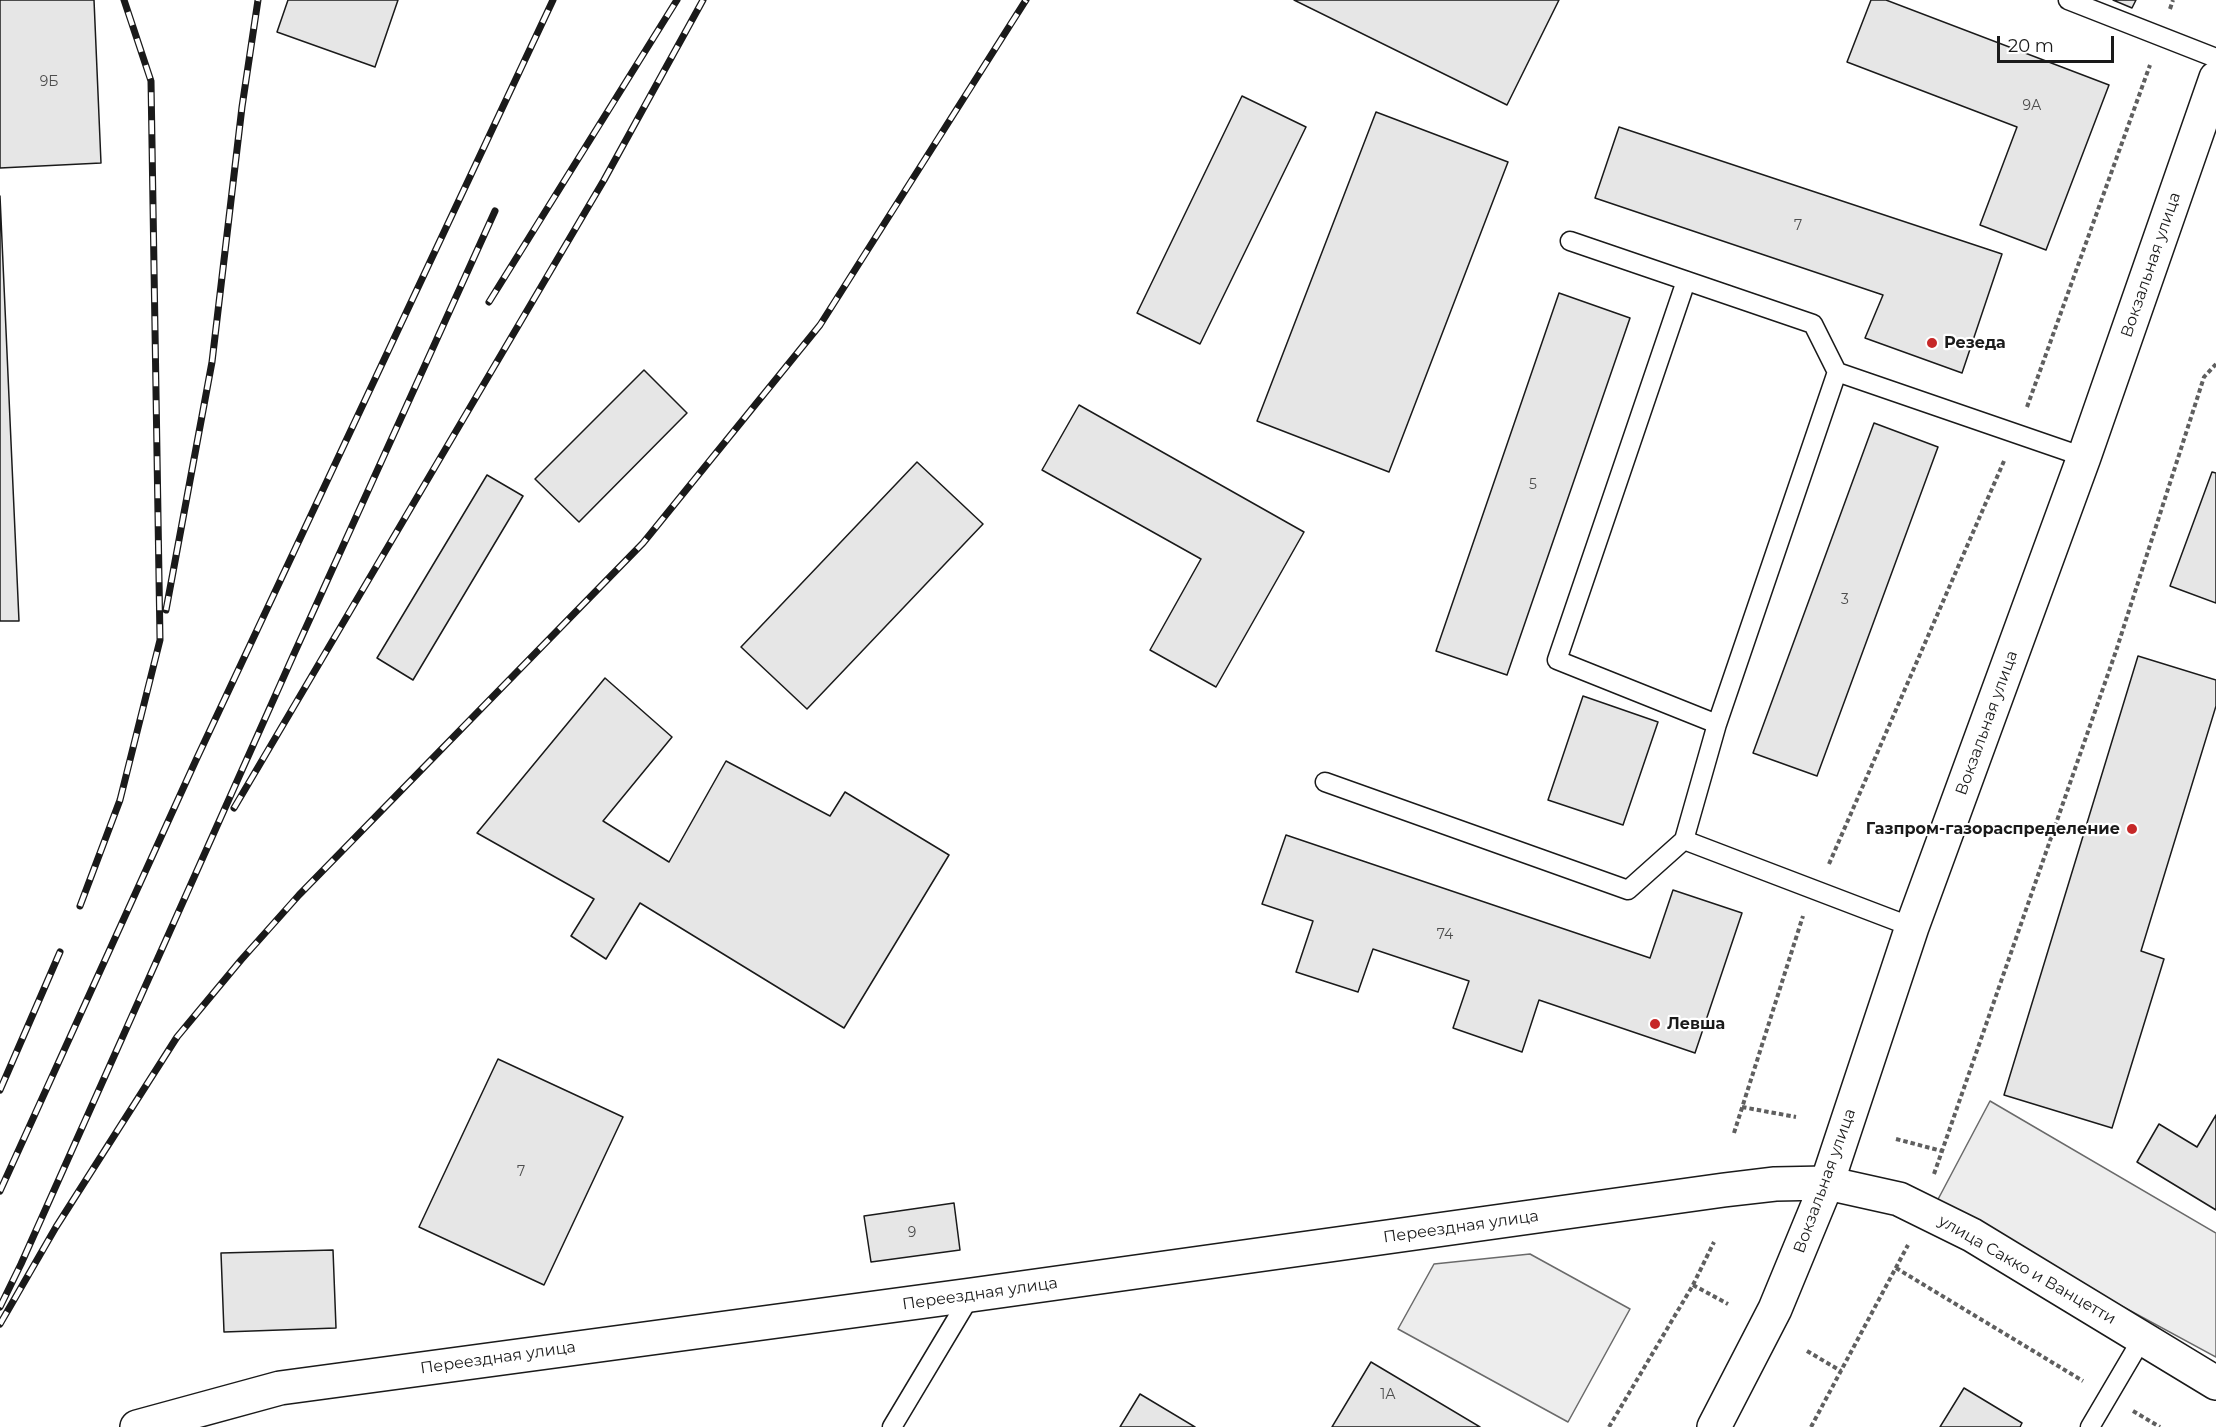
<!DOCTYPE html>
<html>
<head>
<meta charset="utf-8">
<style>
  body { margin:0 }
  #map { position:relative; width:2216px; height:1427px; overflow:hidden; background:#fff; font-family:Montserrat,sans-serif }
  canvas { display:block }
  .scale { position:absolute; left:1997px; top:36px; width:117px; height:27px; box-sizing:border-box; border:3px solid #1a1a1a; border-top:0; padding-left:8px; font-size:18px; line-height:21px; white-space:nowrap; color:#1a1a1a; -webkit-text-stroke:4px #fff; paint-order:stroke }
</style>
</head>
<body>
<div id="map">
<canvas width="2216" height="1427"></canvas>
<div class="scale">20 m</div>
</div>
<script>
const ctx = document.querySelector('canvas').getContext('2d');
ctx.lineJoin = 'round';
function paint(path, color) { ctx.fillStyle = color; ctx.fill(path, 'evenodd'); }
function strokePath(path, color, width, dash) { ctx.strokeStyle = color; ctx.lineWidth = width; ctx.lineCap = dash ? 'butt' : 'round'; ctx.setLineDash(dash || []); ctx.stroke(path); }
function write(font, color, halo, rows, align = 'center') {
  ctx.font = font + ' Montserrat,sans-serif'; ctx.lineWidth = 4.5; ctx.setLineDash([]); ctx.textBaseline = 'middle'; ctx.strokeStyle = halo; ctx.fillStyle = color; for (const [text, x, y, turn = 0] of rows) {
    ctx.save(); ctx.translate(x, y); ctx.rotate((+turn || 0) * Math.PI / 180); ctx.textAlign = isNaN(turn) ? turn : align; if (halo) ctx.strokeText(text, 0, 0); ctx.fillText(text, 0, 0); ctx.restore();
  }
}
const built = new Path2D(`
  M1990,1101L2216,1233V1357L1935,1205Z
  M1530,1254L1630,1309L1568,1422L1398,1329L1434,1264Z`);
const building = new Path2D(`
  M0,0H94L101,163L0,168Z
  M288,0H398L375,67L277,32Z
  M1294,0H1559L1507,105Z
  M1871,0H1886L2109,85L2046,250L1980,225L2017,127L1847,62Z
  M2113,0H2136L2132,8Z
  M1242,96L1306,127L1200,344L1137,313Z
  M1376,112L1508,162L1389,472L1257,421Z
  M1619,127L2002,254L1962,373L1865,338L1883,295L1595,198Z
  M0,196L19,621H0Z
  M1559,293L1630,318L1507,675L1436,651Z
  M644,370L687,413L579,522L535,479Z
  M1079,405L1304,532L1216,687L1150,650L1201,559L1042,470Z
  M1874,423L1938,447L1817,776L1753,753Z
  M917,462L983,524L807,709L741,647Z
  M2212,472L2216,473V603L2170,586Z
  M487,475L523,496L413,680L377,658Z
  M2138,656L2216,680V706L2141,951L2164,959L2112,1128L2004,1095Z
  M605,678L672,737L603,821L669,862L726,761L830,816L845,792L949,855L844,1028L640,903L606,959L571,936L594,899L477,833Z
  M1583,696L1658,722L1623,825L1548,800Z
  M1286,835L1650,958L1673,890L1742,913L1695,1053L1539,1000L1522,1052L1453,1028L1469,981L1373,949L1358,992L1296,972L1313,921L1262,904Z
  M498,1059L623,1117L544,1285L419,1227Z
  M2216,1115V1210L2137,1162L2159,1124L2197,1147Z
  M954,1203L960,1250L871,1262L864,1216Z
  M333,1250L336,1328L224,1332L221,1253Z
  M1371,1362L1480,1427H1332Z
  M1964,1388L2022,1423L2020,1427H1940Z
  M1140,1394L1195,1427H1120Z`);
const path = new Path2D(`
  M2170,9L2173,0
  M2027,407L2150,65
  M1829,864L2004,461
  M1742,1107L1796,1117
  M1734,1133L1803,916
  M1896,1139L1942,1151
  M1934,1174L2116,651L2204,377L2216,364
  M1896,1268L2083,1381
  M1693,1285L1728,1304
  M1807,1351L1841,1371
  M2133,1411L2160,1427
  M1609,1427L1693,1285L1714,1242
  M1811,1427L1908,1245`);
const lane = new Path2D(`
  M2068,0L2216,58
  M1570,241L1813,324L1837,372L2084,457
  M1686,281L1557,660L1717,724L1837,372
  M1325,782L1628,890L1684,840L1912,927
  M1684,840L1717,724
  M892,1427L971,1295
  M2090,1427L2143,1337`);
const street = new Path2D(`
  M137,1427L280,1388L971,1295L1724,1190L1775,1184L1827,1183L1899,1199L1972,1235L2216,1383`);
const primary = new Path2D(`
  M1714,1427L1775,1309L1827,1183L1912,927L2084,457L2216,78`);
const rail = new Path2D(`
  M489,302L677,0
  M166,610L212,362L242,107L258,0
  M234,808L604,180L703,0
  M80,906L120,800L160,640L151,81L124,0
  M0,1090L60,952
  M0,1191L196,760L553,0
  M0,1307L21,1264L293,656L495,211
  M0,1324L56,1227L177,1037L241,960L299,895L643,543L820,325L1026,0`);
const markers = [
  [1932,343,6,"#c62828"],
  [2132,829,6,"#c62828"],
  [1655,1024,6,"#c62828"]
];
const numberNames = [
  ["9Б",49,82],
  ["9А",2032,106],
  ["7",1798,226],
  ["5",1533,485],
  ["3",1845,600],
  ["74",1445,935],
  ["7",521,1172],
  ["9",912,1233],
  ["1А",1388,1395]
];
const streetNames = [
  ["Вокзальная улица",2151,265,-71],
  ["Вокзальная улица",1987,723,-70],
  ["Вокзальная улица",1825,1181,-70],
  ["Переездная улица",1461,1227,-8],
  ["улица Сакко и Ванцетти",2027,1270,30],
  ["Переездная улица",980,1294,-8],
  ["Переездная улица",498,1358,-8]
];
const poiNames = [
  ["Резеда",1944,343],
  ["Газпром-газораспределение",2120,829,"right"],
  ["Левша",1667,1024]
];
paint(built, '#ededed');
strokePath(built, '#6a6a6a', 1.5);
paint(building, '#e6e6e6');
strokePath(building, '#1a1a1a', 1.5);
strokePath(lane, '#1a1a1a', 21);
strokePath(street, '#1a1a1a', 36);
strokePath(primary, '#1a1a1a', 36);
strokePath(path, '#5f5f5f', 4, [4.5, 3]);
strokePath(lane, '#fff', 18);
strokePath(street, '#fff', 33);
strokePath(primary, '#fff', 33);
strokePath(rail, '#1a1a1a', 7);
strokePath(rail, '#fff', 4.5, [14]);
for (const [x, y, r, color] of markers) { const dot = new Path2D(); dot.arc(x, y, r, 0, 2 * Math.PI); ctx.fillStyle = color; ctx.fill(dot); strokePath(dot, '#fff', 2); }
write('14px', '#4d4d4d', null, numberNames);
write('16px', '#1a1a1a', '#fff', streetNames);
write('bold 16px', '#1a1a1a', '#fff', poiNames, 'left');
</script>
</body>
</html>
